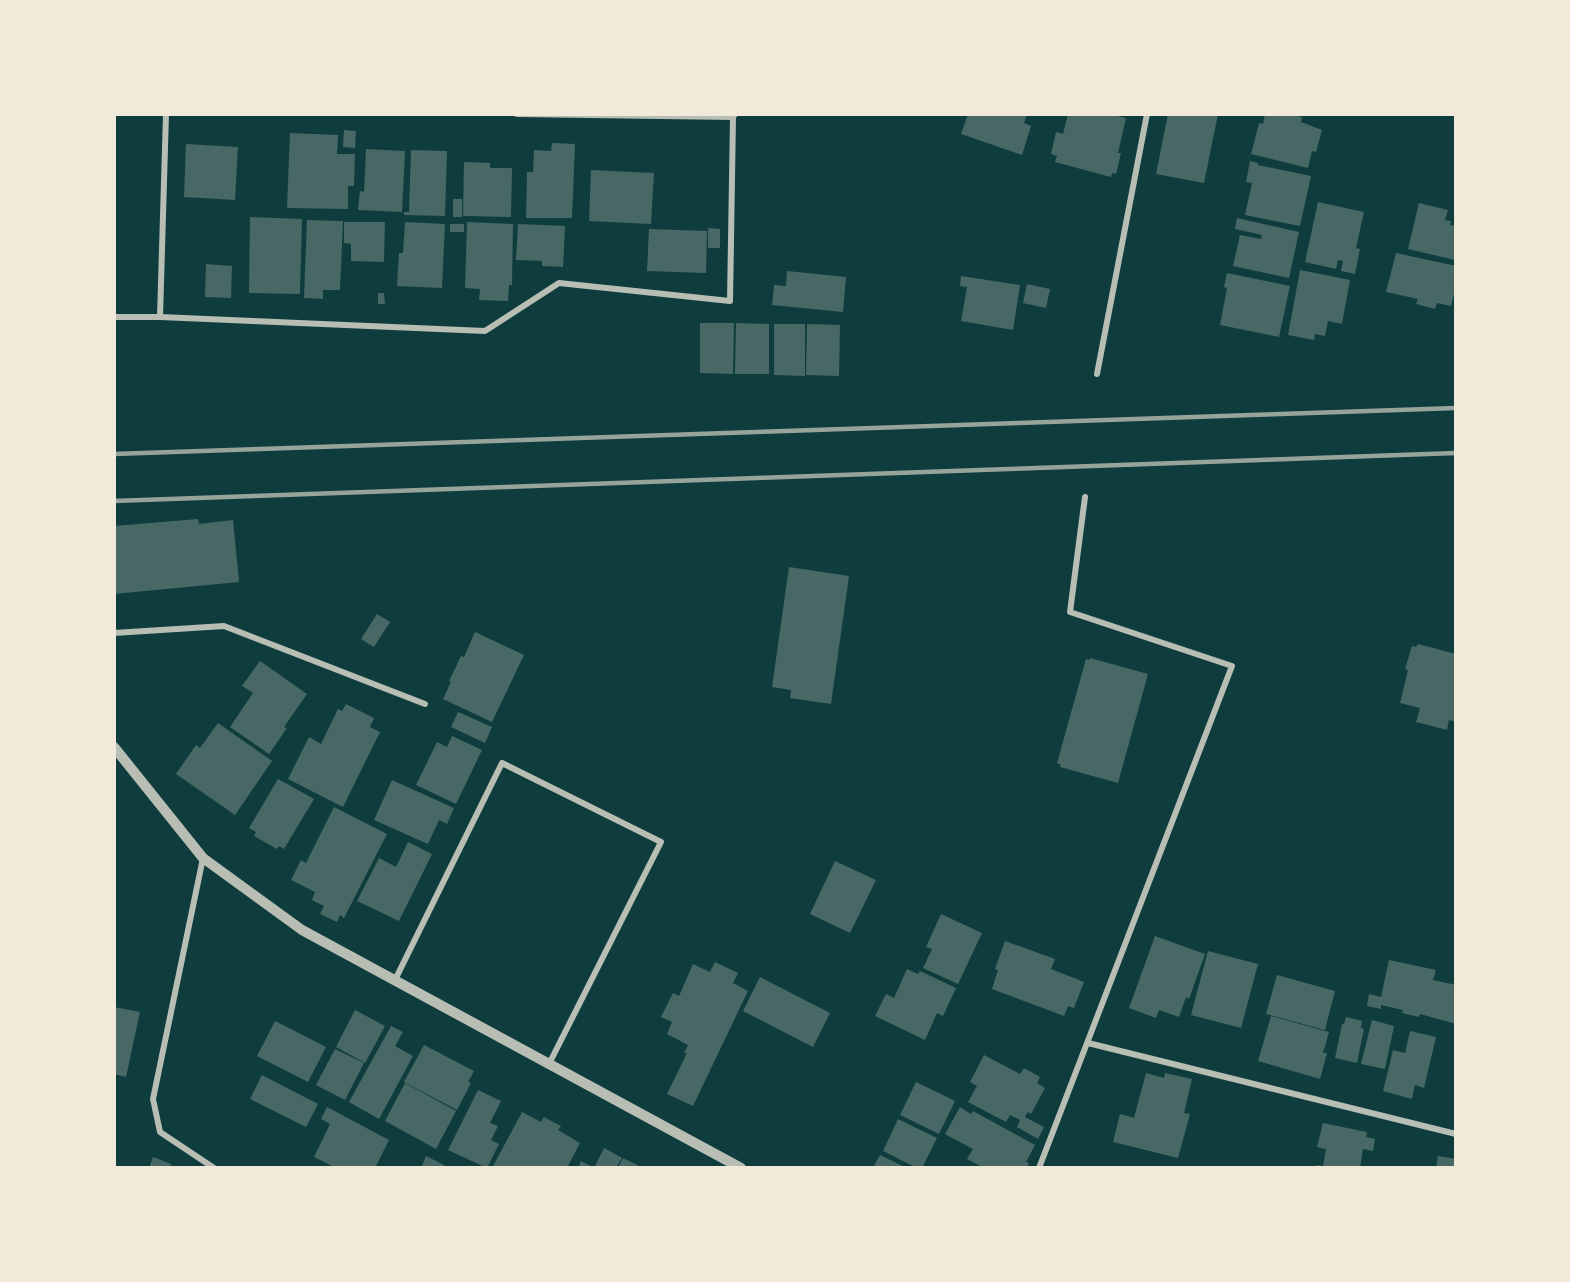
<!DOCTYPE html>
<html>
<head>
<meta charset="utf-8">
<style>
  body { margin:0 }
  #map { position:relative; width:1570px; height:1282px; overflow:hidden; background:#0f3d3e; font-family:Montserrat,sans-serif }
  canvas { display:block }
  .frame { position:absolute; inset:0; border:116px solid #f1e9da; pointer-events:none }
</style>
</head>
<body>
<div id="map">
<canvas width="1570" height="1282"></canvas>
<div class="frame"></div>
</div>
<script>
const ctx = document.querySelector('canvas').getContext('2d');
ctx.lineJoin = 'round';
function paint(path, color) { ctx.fillStyle = color; ctx.fill(path, 'evenodd'); }
function strokePath(path, color, width, dash) { ctx.strokeStyle = color; ctx.lineWidth = width; ctx.lineCap = dash ? 'butt' : 'round'; ctx.setLineDash(dash || []); ctx.stroke(path); }
const building = new Path2D(`
  M968,114H1027L1024,123L1031,126L1022,155L961,134Z
  M1068,114H1109L1126,118L1118,153H1121L1116,174L1112,173L1111,177L1055,162L1057,156L1051,154L1056,132L1063,134Z
  M1168,114H1218L1204,183L1156,174Z
  M1265,114H1289L1302,117L1301,122L1322,130L1316,152L1312,151L1308,168L1251,154L1259,123L1263,124Z
  M344,130L356,131L355,148L343,147Z
  M290,133L338,135L337,154H355L354,186H348V209L287,208Z
  M552,143L575,144L572,218H526L527,172H533L534,150L551,151Z
  M186,144L238,147L235,200L184,197Z
  M366,149L405,151L402,212L358,210L360,191L364,192Z
  M411,150L447,151L445,216L404,215V212H409Z
  M1250,161L1258,163V165L1311,176L1300,226L1245,215L1252,183L1246,182Z
  M464,162L490,163V168H512L511,217L463,216Z
  M591,170L654,173L651,224L589,221Z
  M453,199H462V217H453Z
  M1318,202L1364,212L1356,248L1360,249L1355,274L1341,271L1343,261L1338,260L1336,269L1305,262Z
  M1419,203L1448,210L1445,220L1451,221L1450,225L1456,226L1455,260L1408,249Z
  M250,217L302,219L300,294L249,293Z
  M1237,218L1299,232L1289,278L1233,266L1240,235L1261,239L1262,235L1235,229Z
  M307,220L343,221L340,290H323V299L304,298Z
  M344,222H385L384,262L351,261V244L344,243Z
  M405,222L445,224L442,288L397,286L399,253H403Z
  M467,222L513,224L512,285H509L508,301L479,300L480,289L465,288Z
  M450,224H464V232H450Z
  M518,224L565,226L563,267L542,266V261L516,260Z
  M708,228L720,229V248H708Z
  M649,229L707,231L706,273L647,271Z
  M1396,253L1456,266V285L1451,306L1437,303L1435,309L1416,304L1418,299L1386,292Z
  M206,264L232,266L231,298L205,297Z
  M1300,270L1350,280L1342,324L1328,321L1325,336L1315,334L1314,340L1288,335Z
  M787,271L846,277L843,312L772,305L774,285L786,286Z
  M1227,273L1290,286L1279,337L1220,325L1227,288L1224,287Z
  M961,276L1020,285L1013,330L961,321L967,287L960,286Z
  M1027,284L1050,289L1046,308L1023,303Z
  M378,293H384L385,304H378Z
  M700,323H734L733,374L700,373Z
  M736,323L769,324V374H735Z
  M774,324H805V376L774,375Z
  M807,324L840,325L839,376L806,375Z
  M198,519L199,524L233,520L239,582L114,594V526Z
  M789,567L849,576L831,704L790,698L791,690L772,687Z
  M377,614L390,622L374,647L361,639Z
  M475,632L524,655L492,722L443,699L451,682L449,681L461,656L464,657Z
  M1418,644L1456,654V722L1449,720L1447,730L1416,722L1420,708L1400,703L1408,670L1405,669L1412,646L1416,647Z
  M1090,658L1148,674L1118,783L1060,767L1061,765L1057,763L1086,659L1089,660Z
  M260,661L307,694L284,727L287,728L269,754L230,727L253,693L242,686Z
  M346,704L374,718L370,727L380,732L343,807L288,779L309,737L321,744L338,709L342,711Z
  M458,712L492,727L485,743L451,727Z
  M218,723L272,761L235,815L176,774L196,745L200,748Z
  M452,736L482,750L456,804L416,785L437,742L447,747Z
  M278,779L314,799L284,849L279,846L277,849L254,836L256,832L249,828Z
  M392,780L454,808L447,824L439,820L428,844L374,820Z
  M334,807L387,834L344,918L340,915L337,922L320,914L324,906L312,900L315,892L291,880L301,860L306,863Z
  M408,842L432,854L399,921L357,901L379,858L396,867Z
  M835,861L876,880L850,933L810,914Z
  M941,914L982,933L958,984L923,968L932,949L926,947Z
  M1155,936L1205,954L1189,999L1186,997L1179,1017L1159,1010L1156,1018L1129,1008Z
  M1005,941L1055,959L1051,969L1084,982L1074,1008L1068,1006L1064,1016L992,989L998,970L995,969Z
  M1208,951L1258,964L1241,1028L1191,1015Z
  M1389,960L1436,970L1433,980L1456,985V1024L1420,1014L1419,1017L1402,1013L1403,1010L1381,1005V1009L1367,1006L1369,994L1381,997Z
  M715,962L738,973L733,983L748,991L693,1106L667,1094L687,1053H684L688,1045L667,1034L672,1022L661,1017L673,993L679,996L693,964L710,972Z
  M907,969L918,974L920,971L956,988L943,1016L937,1013L925,1040L875,1016L886,994L894,998Z
  M1277,975L1335,991L1325,1030L1266,1014Z
  M760,977L830,1013L813,1047L743,1011Z
  M114,1007L140,1012L126,1077L114,1074Z
  M355,1010L385,1026L365,1063L336,1047Z
  M1271,1016L1329,1032L1323,1053H1327L1320,1079L1258,1061Z
  M1346,1017L1362,1021L1361,1028L1364,1029L1357,1063L1335,1058L1342,1024H1344Z
  M1372,1020L1394,1026L1385,1069L1361,1064Z
  M275,1021L326,1047L308,1082L257,1056Z
  M391,1026L403,1032L395,1046L413,1056L379,1119L349,1102Z
  M1410,1031L1436,1037L1424,1088L1415,1085L1412,1099L1383,1091L1393,1050L1405,1053Z
  M424,1045L474,1071L468,1082L471,1083L457,1110L404,1082Z
  M335,1049L364,1063L345,1100L316,1085Z
  M984,1055L1020,1074L1024,1068L1040,1077L1037,1083L1045,1088L1031,1114L1028,1112L1025,1117L1044,1127L1038,1139L1017,1127L1020,1120L1010,1115L1006,1122L968,1102L977,1086L970,1082Z
  M1146,1073L1164,1078L1165,1073L1192,1079L1184,1113L1190,1114L1178,1158L1113,1142L1120,1114L1134,1118Z
  M262,1075L318,1104L306,1127L250,1099Z
  M916,1082L955,1101L939,1134L900,1115Z
  M405,1083L456,1111L436,1149L385,1121Z
  M478,1090L501,1101L490,1123L498,1126L491,1140L499,1144L487,1168L448,1150Z
  M327,1107L389,1140L375,1168H336L314,1157L330,1124L321,1119Z
  M960,1107L971,1114L973,1111L1035,1145L1026,1162L1029,1163L1027,1168H984L967,1159L973,1149L945,1134Z
  M522,1112L541,1122L544,1117L561,1126L558,1130L580,1143L567,1168H492Z
  M898,1119L937,1138L922,1168H917L883,1151Z
  M1323,1123L1367,1132L1366,1137L1375,1139L1373,1151L1363,1149L1360,1168H1315L1316,1165L1323,1166L1326,1149L1317,1147Z
  M604,1148L622,1158L616,1168H578L581,1161L594,1168Z
  M880,1155L907,1168H873Z
  M426,1156L450,1168H421Z
  M1438,1156L1456,1159V1168H1436Z
  M153,1157L171,1164L170,1168H149Z
  M623,1158L643,1168H618Z`);
const minor = new Path2D(`
  M517,114L733,117
  M114,317H160L485,331L559,283L730,301L733,117L735,114
  M160,317L166,114
  M1097,374L1147,114
  M114,633L224,626L425,704
  M203,858L153,1099L160,1132L214,1168
  M395,980L502,763L661,842L549,1064
  M1088,1043L1456,1134
  M1039,1168L1232,666L1070,612L1085,497`);
const tertiary = new Path2D(`
  M114,747L203,858L302,930L741,1168`);
const rail = new Path2D(`
  M114,454L1456,408
  M114,501L1456,453`);
paint(building, '#486865');
strokePath(minor, '#b8beb3', 6);
strokePath(tertiary, '#b8beb3', 10);
strokePath(rail, '#97a49c', 4.5);
</script>
</body>
</html>
